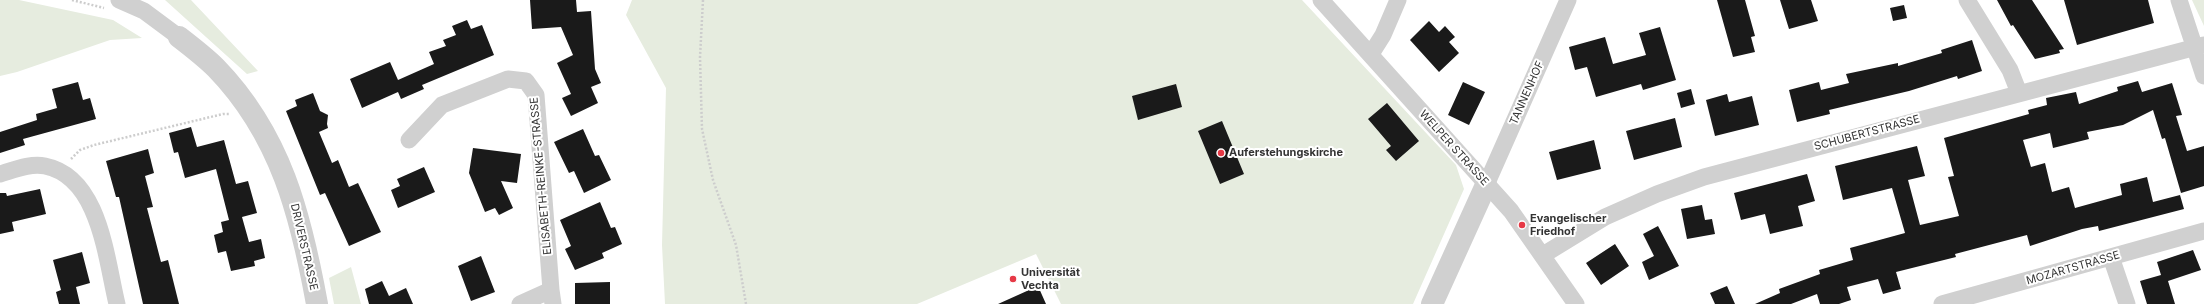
<!DOCTYPE html>
<html>
<head>
<meta charset="utf-8">
<style>
  body { margin:0 }
  canvas { display:block; background:#fff }
</style>
</head>
<body>
<canvas width="2204" height="304"></canvas>
<script>
const ctx = document.querySelector('canvas').getContext('2d');
ctx.lineJoin = 'round';
function paint(path, color) { ctx.fillStyle = color; ctx.fill(path, 'evenodd'); }
function strokePath(path, color, width, dash) { ctx.strokeStyle = color; ctx.lineWidth = width; ctx.lineCap = dash ? 'butt' : 'round'; ctx.setLineDash(dash || []); ctx.stroke(path); }
function write(font, color, halo, rows, align = 'center') {
  ctx.font = font + ' Inter,sans-serif'; ctx.lineWidth = 4; ctx.setLineDash([]); ctx.textBaseline = 'middle'; ctx.strokeStyle = halo; ctx.fillStyle = color; for (const [text, x, y, turn = 0] of rows) {
    ctx.save(); ctx.translate(x, y); ctx.rotate((+turn || 0) * Math.PI / 180); ctx.textAlign = isNaN(turn) ? turn : align; if (halo) ctx.strokeText(text, 0, 0); ctx.fillText(text, 0, 0); ctx.restore();
  }
}
const green = new Path2D(`
  M0,0H19L113,20L142,38L110,40L17,72L0,76Z
  M165,0H191L258,71L247,74Z
  M632,0H1302L1456,165L1464,189L1413,304H1061L1036,254L917,304H665L662,245L666,88L626,15Z
  M2192,0H2204V26Z
  M351,267L361,304H334L329,278Z`);
const building = new Path2D(`
  M530,0H576L577,12L591,11L595,69L601,83L591,87L598,103L571,116L562,98L571,94L557,63L573,55L561,27L532,29Z
  M1717,0H1745L1755,36L1751,37L1755,52L1733,57Z
  M1780,0H1811L1818,21L1789,29Z
  M1997,0H2032L2064,49L2059,50L2060,53L2035,59L2013,25L2011,26Z
  M2064,0H2148L2154,23L2077,45Z
  M1904,5L1907,18L1893,21L1890,8Z
  M467,20L471,29L482,25L494,55L422,85L424,89L401,99L398,92L362,108L350,79L390,62L398,80L434,64L429,52L446,46L443,40L456,35L452,26Z
  M1429,21L1439,32L1445,26L1455,37L1449,42L1459,53L1439,72L1410,40Z
  M1660,27L1676,80L1643,90L1641,84L1596,97L1587,67L1575,70L1569,47L1605,37L1613,64L1646,55L1639,33Z
  M1972,40L1982,71L1958,79L1957,76L1909,91L1829,110L1830,114L1797,122L1789,90L1819,82L1821,90L1849,83L1846,74L1898,63V66L1942,53L1941,50Z
  M2138,81L2142,92L2172,83L2182,115L2176,116L2187,151L2204,146V186L2181,193L2165,138L2162,139L2153,110L2123,125L2087,132L2089,139L2053,148L2050,133L2023,140L2031,167L2045,163L2052,192L2069,187L2075,208L2122,195L2120,184L2147,177L2153,202L2180,195L2184,209L2099,231L2098,226L2082,229L2030,246L2027,235L1955,254L1956,257L1896,272L1901,289L1883,294L1878,279L1847,287L1851,300L1839,304H1820L1817,294L1791,304H1755L1780,293L1779,289L1820,274L1819,270L1853,260L1850,248L1905,233L1892,188L1843,200L1835,166L1917,146L1925,176L1908,180L1920,225L1959,216L1948,177L1954,176L1944,138L2029,114L2028,110L2047,105L2046,98L2076,92L2079,104L2118,91L2117,87Z
  M78,82L83,100L90,98L96,119L23,139L25,145L0,153V132L37,120L36,114L57,108L52,89Z
  M1463,82L1485,92L1469,125L1448,115Z
  M1176,84L1182,107L1138,120L1132,96Z
  M1691,89L1695,104L1681,108L1677,93Z
  M313,93L320,111L328,115L327,124L328,128L319,132L332,163L338,160L349,187L358,183L381,232L349,246L325,193L320,195L286,111L297,106L295,100Z
  M1727,94L1729,102L1752,96L1759,125L1715,136L1706,100Z
  M1387,103L1419,141L1396,161L1386,150L1391,146L1368,119Z
  M1675,118L1682,147L1634,160L1626,131Z
  M1222,121L1244,174L1220,184L1198,131Z
  M191,127L197,147L224,140L236,184L248,181L257,213L242,217L249,242L261,239L265,258L254,261L255,266L231,271L226,251L218,253L214,235L223,232L221,222L229,220L216,169L185,178L178,152L174,153L169,133Z
  M583,129L595,156L599,155L611,180L584,193L574,171L569,173L554,142Z
  M1594,140L1601,169L1557,180L1549,152Z
  M473,148L521,154L517,183L501,181L513,208L499,215L495,208L485,212L469,173Z
  M148,149L154,173L145,176L153,207L147,208L161,262L168,260L179,304H143L119,197H116L106,161Z
  M424,167L435,192L398,208L391,190L400,186L397,179Z
  M1807,174L1815,201L1798,206L1803,226L1770,234L1765,214L1741,220L1734,193Z
  M40,189L46,214L12,222L14,231L0,234V193H6L7,196Z
  M600,202L611,228L615,227L622,244L602,253L604,258L575,270L565,249L571,246L560,220Z
  M1702,205L1705,220L1712,219L1715,234L1687,239L1681,209Z
  M1658,226L1679,266L1649,280L1642,262L1654,256L1643,234Z
  M1615,244L1629,266L1601,285L1586,263Z
  M2193,250L2201,270L2168,281L2175,304H2147L2140,281L2161,275L2157,262Z
  M82,252L90,283L76,287L80,304H59L56,292L61,290L53,260Z
  M481,256L495,292L471,301L458,266Z
  M382,281L389,296L406,288L413,304H369L365,289Z
  M610,282V304H575V283Z
  M1038,286L1046,304H998Z
  M1727,286L1735,304H1715L1710,293Z`);
const path = new Path2D(`
  M72,0L104,8
  M703,0L700,57L702,129L713,180L736,245L746,304
  M71,159L80,150L94,145L223,114H229`);
const minor = new Path2D(`
  M119,0L144,11L179,37
  M1321,0L1511,211L1576,304
  M1967,0L2010,70L2019,93
  M2179,0L2204,76
  M1371,54L1383,35L1398,0
  M409,140L442,105L508,79L526,81L536,95L551,290
  M0,174C14,170 30,163 45,166C100,177 106,259 117,304
  M1486,185L1568,0
  M1543,255L1605,217L1657,194L1704,177L2204,45
  M2111,257L2127,304
  M520,304L551,290L553,304
  M1942,304L2204,231`);
const tertiary = new Path2D(`
  M179,37C192,47 205,57 216,68C281,135 301,216 317,304
  M1432,304L1486,185`);
const markers = [
  [1221,153,4,"#e63946"],
  [1522,225,4,"#e63946"],
  [1013,279,4,"#e63946"]
];
const streetNames = [
  ["TANNENHOF",1527,93,-66],
  ["SCHUBERTSTRASSE",1867,133,-15],
  ["WELPER STRASSE",1454,148,48],
  ["ELISABETH-REINKE-STRASSE",541,176,-95],
  ["DRIVERSTRASSE",304,247,77],
  ["MOZARTSTRASSE",2073,268,-16]
];
const poiNames = [
  ["Auferstehungskirche",1229,153],
  ["Evangelischer",1530,219],
  ["Friedhof",1530,232],
  ["Universität",1021,273],
  ["Vechta",1021,286]
];
paint(green, '#e6ecdf');
paint(building, '#1a1a1a');
strokePath(path, '#cdcdcd', 2.5, [2, 2]);
strokePath(minor, '#d0d0d0', 17);
strokePath(tertiary, '#d0d0d0', 22);
for (const [x, y, r, color] of markers) { const dot = new Path2D(); dot.arc(x, y, r, 0, 2 * Math.PI); ctx.fillStyle = color; ctx.fill(dot); strokePath(dot, '#fff', 1.5); }
write('11px', '#333', '#fff', streetNames);
write('bold 11px', '#333', '#fff', poiNames, 'left');
</script>
</body>
</html>
